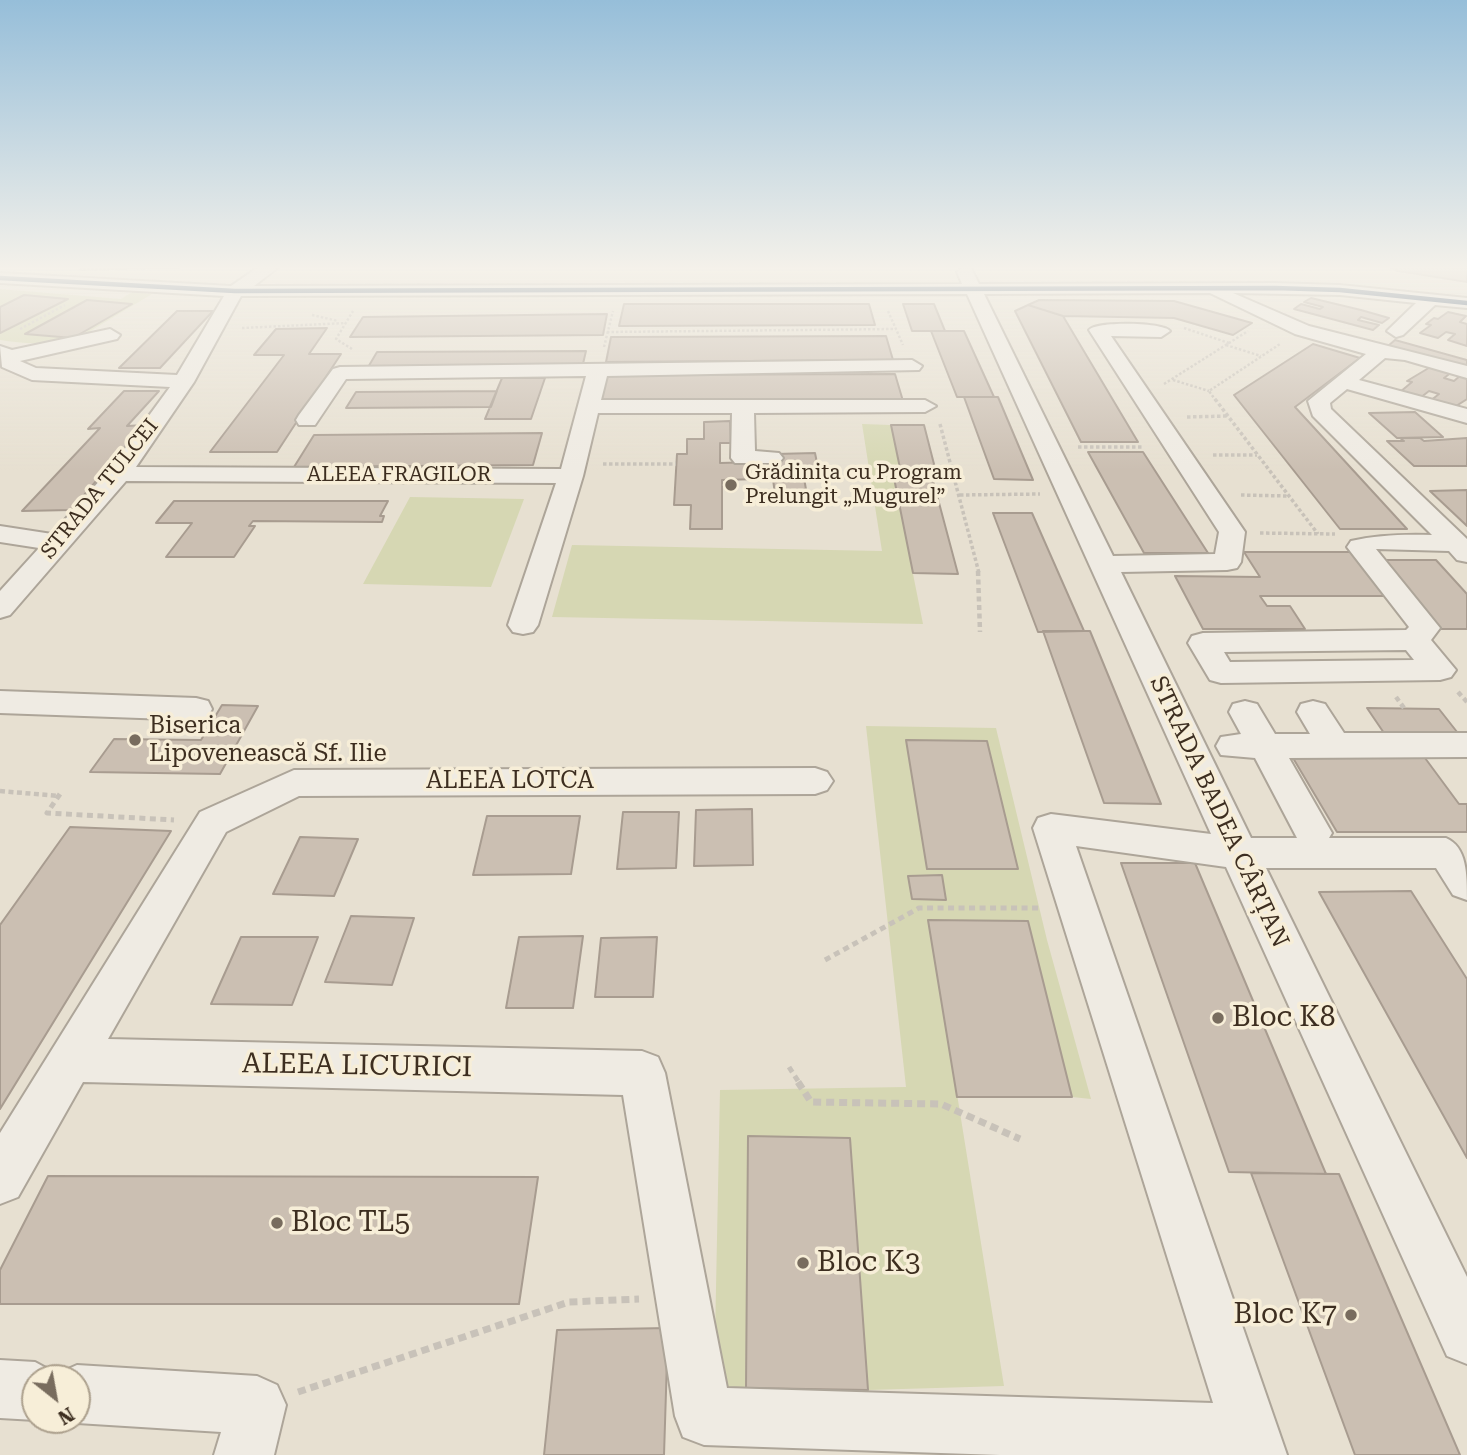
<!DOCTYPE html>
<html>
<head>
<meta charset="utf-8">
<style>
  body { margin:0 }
  #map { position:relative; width:1467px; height:1455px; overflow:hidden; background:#e7e0d1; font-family:"Roboto Serif",serif }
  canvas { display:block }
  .north { position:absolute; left:21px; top:1364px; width:70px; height:70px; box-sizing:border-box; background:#f7eed8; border:2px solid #ada18e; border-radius:50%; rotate:149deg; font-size:19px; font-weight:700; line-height:28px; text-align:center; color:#3d2e20 }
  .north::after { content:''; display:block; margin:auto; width:24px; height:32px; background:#786c5e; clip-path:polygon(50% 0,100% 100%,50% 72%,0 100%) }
</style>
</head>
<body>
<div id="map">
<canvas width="1467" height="1455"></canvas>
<div class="north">N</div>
</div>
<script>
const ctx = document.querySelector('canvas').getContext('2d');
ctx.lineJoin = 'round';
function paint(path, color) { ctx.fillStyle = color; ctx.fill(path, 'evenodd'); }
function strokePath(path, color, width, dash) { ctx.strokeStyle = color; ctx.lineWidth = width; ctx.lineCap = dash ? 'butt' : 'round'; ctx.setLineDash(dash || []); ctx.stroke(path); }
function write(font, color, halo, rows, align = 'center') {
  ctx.font = font + ' "Roboto Serif",serif'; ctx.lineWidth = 7; ctx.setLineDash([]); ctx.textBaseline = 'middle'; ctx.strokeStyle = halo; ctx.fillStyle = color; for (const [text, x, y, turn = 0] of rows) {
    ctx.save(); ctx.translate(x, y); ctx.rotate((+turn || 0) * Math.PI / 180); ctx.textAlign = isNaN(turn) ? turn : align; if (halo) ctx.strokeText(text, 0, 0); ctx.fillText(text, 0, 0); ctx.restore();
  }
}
const green = new Path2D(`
  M0,289L121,299L132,292L152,294L82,336C54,347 29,344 0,340V333L67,299L24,295L0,307ZM87,300L131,304L73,338L26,334Z
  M862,424L891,425L900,468L892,469L923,624L552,617L572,545L882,551Z
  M410,497L524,499L491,587L363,584Z
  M866,726L996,728L1047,940L1091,1099L1072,1097L1028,921L929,920L1004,1386L868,1390L850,1138L748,1136L746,1388L714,1387L720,1090L906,1087ZM907,741H986L1018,869L927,868Z`);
const building = new Path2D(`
  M85,266H230L80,270Z
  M1388,266L1467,268V282L1398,271Z
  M24,295L68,299L0,333V307Z
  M1311,298L1361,310L1389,318L1382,323L1361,317L1358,320L1379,325L1373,330L1294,309L1301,304L1320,309L1323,307L1304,302Z
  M87,300L132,304L73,338L25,334Z
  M1039,300L1174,301L1252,323L1233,335L1174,318L1063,316L1028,305Z
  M624,304H869L875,325L619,326Z
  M903,304H934L945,331H912Z
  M1028,305L1063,316L1138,442H1081L1015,311Z
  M177,311H213L160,368H119Z
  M1448,312L1466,316L1460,322L1467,324V346L1448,340L1455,334L1446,332L1438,338L1420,333L1431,325L1426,324L1434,318L1438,319Z
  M607,314L603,335L350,337L363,317Z
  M327,328L309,354H341L277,452H210L284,355H254L276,329Z
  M931,331H964L994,397H957Z
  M886,336L893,360L606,362L611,337Z
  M1395,340L1467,360V368L1388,346Z
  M1313,344L1360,358L1295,407L1407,529H1340L1234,395Z
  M586,351L582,368L367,369L377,352Z
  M1432,366L1452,372L1444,378L1454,381L1461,375L1467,376V399L1453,408L1430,401L1439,394L1429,391L1420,398L1400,392L1412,382L1407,381Z
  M895,374L903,401L599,402L604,375Z
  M502,378H545L531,419H485Z
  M124,391H159L127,426L145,425L71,510L22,511L100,428L88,429Z
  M497,391L491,407L346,408L356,392Z
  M964,397H998L1033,480L994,479Z
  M1415,412L1443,437L1397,438L1369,413Z
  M730,421L731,443H720V463L757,462L759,479L722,480V529H690L691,505H674L677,454H687V439H704V422Z
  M891,425H924L935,468H900Z
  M542,433L533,465L294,467L314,435Z
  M1400,438H1420L1424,441L1467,438V466H1414L1387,441H1404Z
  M1088,452H1143L1208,553H1144Z
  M815,453L820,478H804L808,501L776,502L773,479H759L757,462L775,454Z
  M892,468L930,469L958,574L913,573Z
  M1467,490V526L1430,491Z
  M174,501H388L380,516H384L382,522L253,521L249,526H255L234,557H166L192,523H156Z
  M993,513H1032L1084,631L1038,632Z
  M1244,552H1351L1386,596H1260L1267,606H1290L1305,629H1203L1175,576L1260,577Z
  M1381,560H1436L1467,594V629H1439Z
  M1043,631H1090L1161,804L1104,803Z
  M222,705L258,706L220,774L90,772L114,739L201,740Z
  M1367,708L1439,709L1461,737L1386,736Z
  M906,740L987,741L1018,869H927Z
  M1293,758H1425L1459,804H1467V832H1337Z
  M752,809L753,865L694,866L696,810Z
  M623,812H679L676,868L617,869Z
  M487,816H580L571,874L473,875Z
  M70,827L171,831L0,1109V925Z
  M300,837L358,839L334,896L273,894Z
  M1121,863H1195L1326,1174L1229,1172Z
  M942,875L946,900L912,899L908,876Z
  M1411,891L1467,979V1158L1319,892Z
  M351,916L414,918L392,985L325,982Z
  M928,920L1028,921L1072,1097H957Z
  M583,936L573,1008H506L519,937Z
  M241,937H318L292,1005L211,1004Z
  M657,937L653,997H595L601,938Z
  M748,1136L850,1138L868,1390L746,1388Z
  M1251,1173L1339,1174L1460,1455H1355Z
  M48,1176L538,1177L519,1304H0V1270Z
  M668,1328L664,1455H544L557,1330Z`);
const pathFar4 = new Path2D(`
  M888,311L903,345
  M312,315L338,321
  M242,328L346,323
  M1184,328L1229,343
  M20,329L65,305
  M607,332L896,329
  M1226,345L1261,356
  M604,347L613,311
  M352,349L336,339L353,311
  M1173,380L1209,391
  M1164,384L1248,331
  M1216,401L1209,391L1280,344`);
const pathFar3 = new Path2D(`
  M1215,399L1318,534
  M1187,417L1227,416
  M940,424L979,573
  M1078,447H1142
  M1213,455H1257
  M603,464H676
  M960,495L1040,494
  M1241,495L1288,496
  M1260,533L1335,534`);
const pathFar2 = new Path2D(`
  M978,571L980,632
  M1458,692L1467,702
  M1396,697L1404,708
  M0,791L59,796`);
const pathFar1 = new Path2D(`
  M60,794L47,813L174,820
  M825,960L919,908H1041
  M789,1067L800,1084`);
const path = new Path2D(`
  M798,1082L811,1102L941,1104L1020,1139
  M298,1392L569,1302L639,1299`);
const minor = new Path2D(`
  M260,266H280L254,286L962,284L957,272L965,267L971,268L979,284L1275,283L1340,285L1467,298V308L1435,305L1403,335L1396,337L1387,331L1416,303L1340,295L1233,293L1309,326L1467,366V378L1405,360L1385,358L1359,380L1467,409V423L1347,389L1330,403L1331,409L1467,539V562L1457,560L1449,551L1376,549L1440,628L1431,640L1456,670L1451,677L1440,680L1221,683L1210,680L1188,643L1192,636L1203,633L1406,630L1409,627L1347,547L1351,541C1377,535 1403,534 1432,535L1313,416L1308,401L1366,354L1295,334L1210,293L984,294L1113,556L1215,554L1219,532L1089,330C1096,321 1163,322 1170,331L1161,337L1111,336L1245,532L1241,562L1237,568L1227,570L1121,572L1251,838H1297L1255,758L1221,755L1216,746L1221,737L1241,734L1229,712L1233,704L1245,701L1257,704L1275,734H1310L1297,712L1301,704L1313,701L1325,704L1344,733H1467V757L1289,758L1332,833L1329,838H1446C1467,847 1467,874 1467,900L1453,895L1436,868H1266L1467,1277V1364L1447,1356L1226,867L1076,846L1287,1455H1000L704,1445L683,1437L675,1416L623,1095L83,1082L18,1197L0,1204V1133L200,812L294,770L815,768L827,772L833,781L827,790L815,794L299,796L226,832L108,1039L642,1051L658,1057L665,1073L727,1388L1213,1403L1033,828L1038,818L1051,814L1211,834L967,294L241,296L194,382L136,467L561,469L586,376L346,379L315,425H299L296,420L299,415L333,369L340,367L912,360L922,366L919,370L607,376L601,400H925L936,406L925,412L754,413L755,451L779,453L783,458L779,463H735L731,458L732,413H598L583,476L538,625L533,632L523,634L513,632L508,625L556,483L126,481L10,615L0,618V591L39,548L0,542V526L52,534L110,469L170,387L32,380L2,367L0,346L12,350L110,329L120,335L117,339L20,361L36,368L177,375L224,296L0,283V273L231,286ZM1406,650L1414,660L1230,662L1224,652Z
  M0,691L196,698L208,701L212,709L208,717L196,720L0,713Z
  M0,1360L35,1362L57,1374L77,1365L257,1376L277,1385L286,1405L274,1455H214L221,1432L77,1423L70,1420H77V1378H35V1420L0,1418Z`);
const bus1 = new Path2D(`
  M0,278L235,291L1275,288L1340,290L1467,303`);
const markers = [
  [731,485,7,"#786c5e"],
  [135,740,7,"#786c5e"],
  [1218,1018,7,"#786c5e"],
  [277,1223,7,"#786c5e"],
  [803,1263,7,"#786c5e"],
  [1351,1315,7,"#786c5e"]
];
const farPoinames = [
  ["Grădinița cu Program",745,473],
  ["Prelungit „Mugurel”",745,497]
];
const farStreetnames = [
  ["ALEEA FRAGILOR",399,475],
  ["STRADA TULCEI",100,489,-51]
];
const poiNames = [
  ["Biserica",149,726],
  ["Lipovenească Sf. Ilie",149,754]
];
const streetNames = [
  ["ALEEA LOTCA",510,781],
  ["STRADA BADEA CÂRȚAN",1219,812,65]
];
const nearPoinames = [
  ["Bloc K8",1232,1018],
  ["Bloc TL5",291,1223],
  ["Bloc K3",817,1263],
  ["Bloc K7",1337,1315,"right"]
];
const nearStreetnames = [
  ["ALEEA LICURICI",357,1066,1]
];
paint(green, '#d6d7b3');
paint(building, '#cbbfb2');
strokePath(building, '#a89c90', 2);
strokePath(minor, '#ada599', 4);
strokePath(pathFar4, '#c8c2b9', 2.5, [2.5, 2]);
strokePath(pathFar3, '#c8c2b9', 3.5, [3.5, 2.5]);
strokePath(pathFar2, '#c8c2b9', 4.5, [5, 3.5]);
strokePath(pathFar1, '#c8c2b9', 5, [6, 4.5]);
strokePath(path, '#c8c2b9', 7, [8, 5]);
paint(minor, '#efebe3');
strokePath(bus1, '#244061', 4.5);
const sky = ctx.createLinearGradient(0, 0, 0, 470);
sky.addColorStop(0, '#96bed9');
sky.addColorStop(0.57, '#f4f1ea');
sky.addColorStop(1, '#f4f1ea00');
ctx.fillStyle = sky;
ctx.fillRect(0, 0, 1467, 470);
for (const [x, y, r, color] of markers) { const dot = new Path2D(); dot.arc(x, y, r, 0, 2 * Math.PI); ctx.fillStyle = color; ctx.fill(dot); strokePath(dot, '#f7eed8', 2.5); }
write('21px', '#3d2e20', '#f7eed8', farPoinames, 'left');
write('21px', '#3d2e20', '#f7eed8', farStreetnames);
write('24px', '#3d2e20', '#f7eed8', poiNames, 'left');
write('24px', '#3d2e20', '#f7eed8', streetNames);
write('28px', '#3d2e20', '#f7eed8', nearPoinames, 'left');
write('28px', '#3d2e20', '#f7eed8', nearStreetnames);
</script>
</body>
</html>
